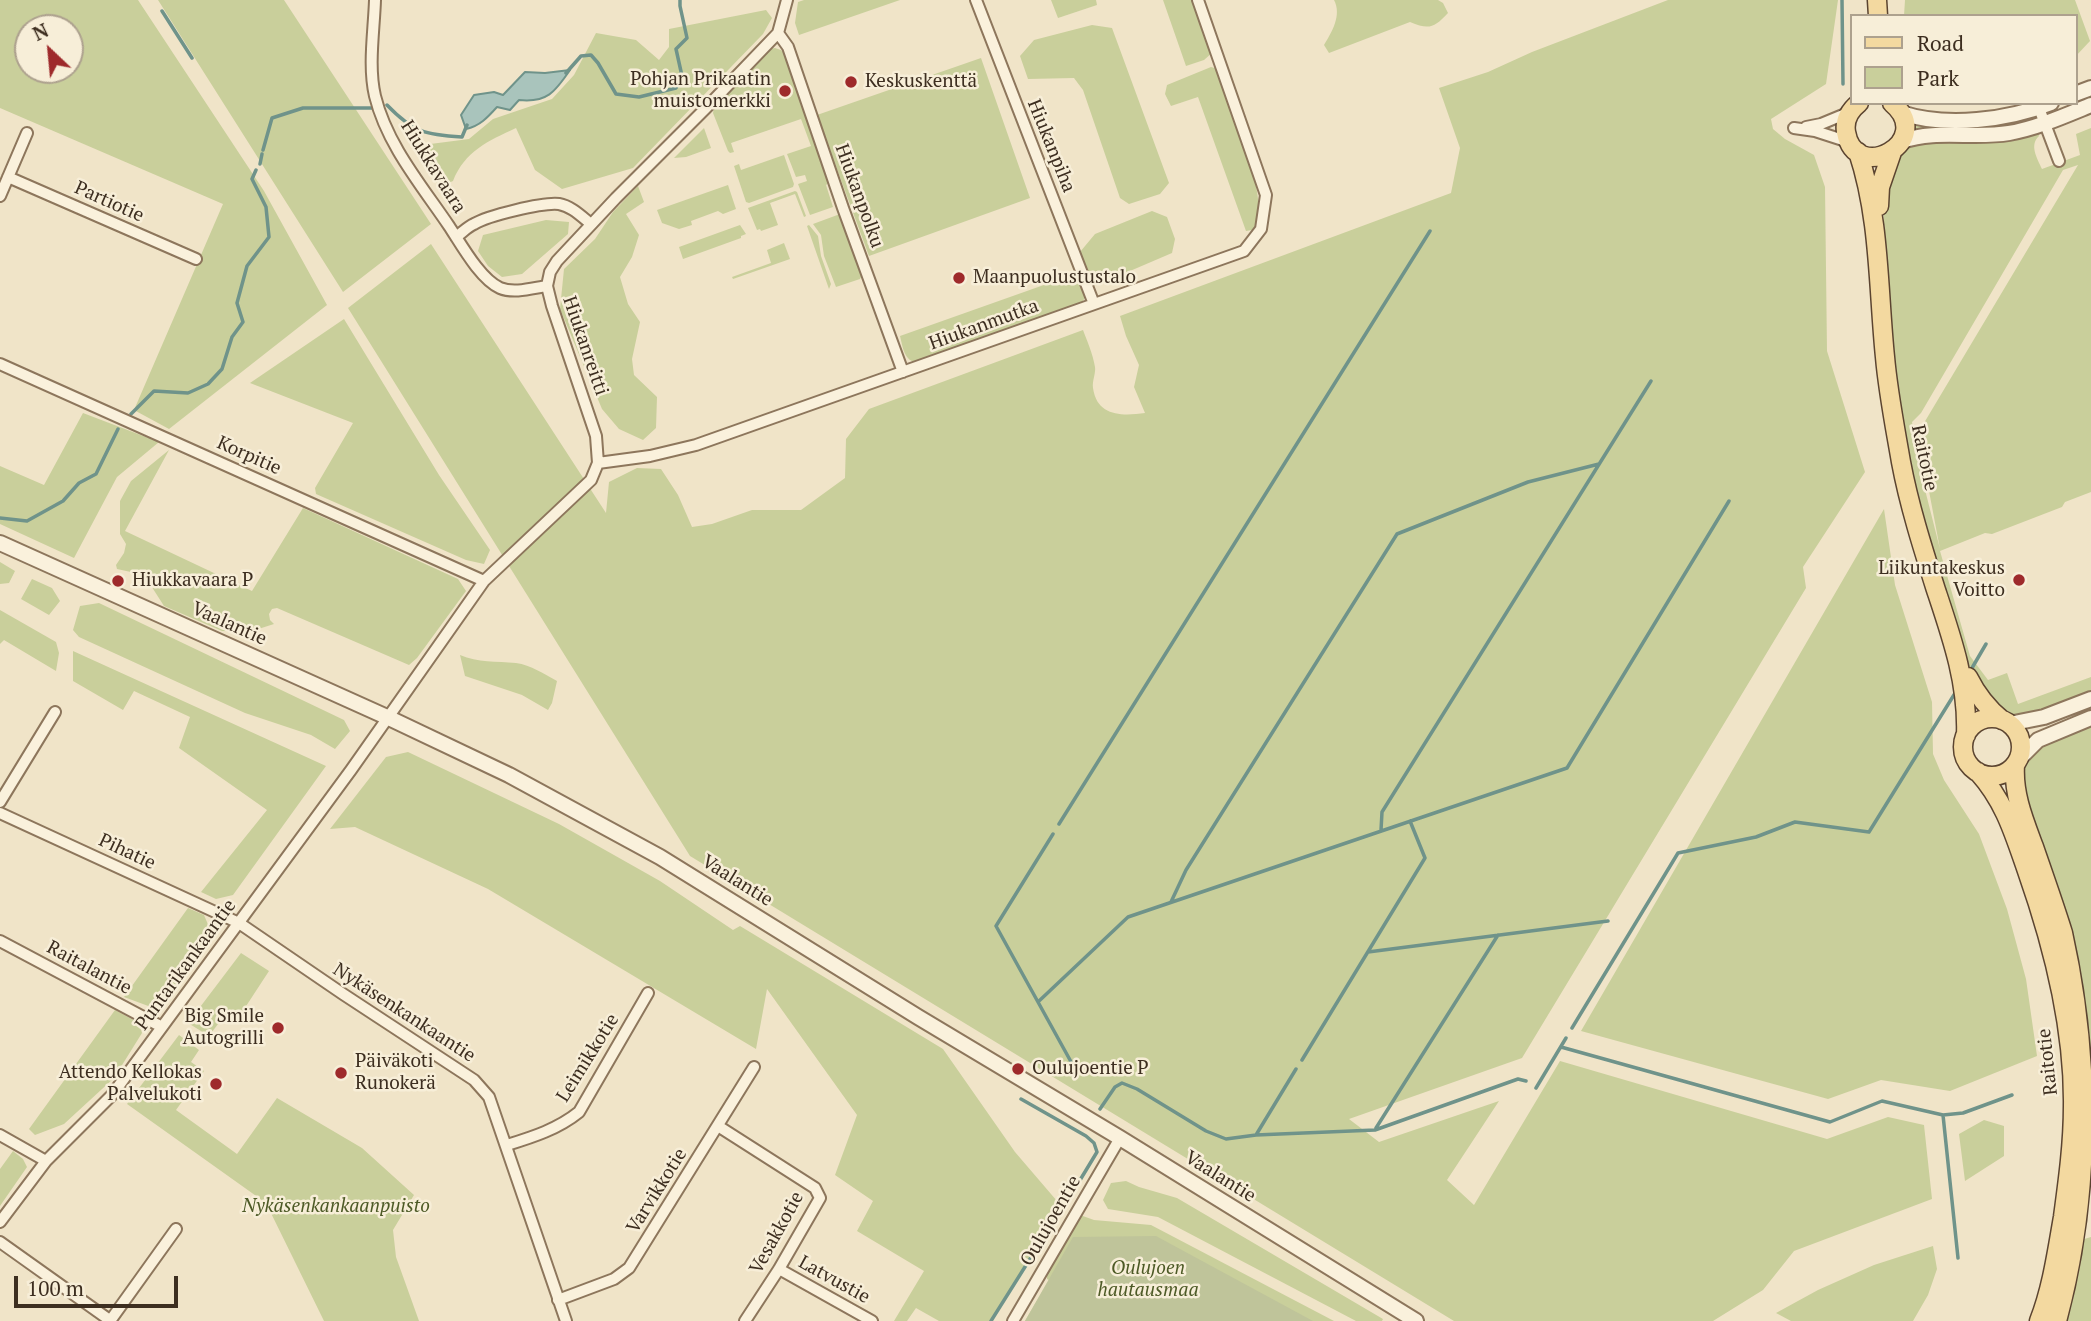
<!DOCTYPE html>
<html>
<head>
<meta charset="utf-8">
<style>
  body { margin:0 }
  #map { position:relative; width:2091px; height:1321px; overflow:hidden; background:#f0e4c8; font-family:"PT Serif",serif }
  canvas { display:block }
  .legend { position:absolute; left:1850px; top:14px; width:228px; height:91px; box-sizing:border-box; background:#f7eed8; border:2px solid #ada18e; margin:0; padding:9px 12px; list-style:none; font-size:21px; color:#3d2e20 }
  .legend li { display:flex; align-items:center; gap:14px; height:35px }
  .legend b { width:35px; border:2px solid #ada18e }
  .north { position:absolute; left:14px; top:14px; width:70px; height:70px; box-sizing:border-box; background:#f7eed8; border:2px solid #ada18e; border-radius:50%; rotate:334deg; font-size:19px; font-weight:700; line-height:28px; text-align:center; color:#3d2e20 }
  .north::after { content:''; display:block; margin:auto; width:24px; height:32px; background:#9e2a2b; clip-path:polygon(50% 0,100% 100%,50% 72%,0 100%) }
  .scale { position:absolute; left:14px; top:1276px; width:164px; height:32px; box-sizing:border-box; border:4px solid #3d2e20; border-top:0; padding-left:9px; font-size:21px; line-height:24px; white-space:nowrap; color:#3d2e20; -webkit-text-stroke:5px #f7eed8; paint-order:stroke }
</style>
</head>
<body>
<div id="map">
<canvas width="2091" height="1321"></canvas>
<ul class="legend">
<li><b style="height:9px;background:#f3d9a0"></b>Road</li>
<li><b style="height:19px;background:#c9cf9b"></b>Park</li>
</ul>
<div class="north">N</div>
<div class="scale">100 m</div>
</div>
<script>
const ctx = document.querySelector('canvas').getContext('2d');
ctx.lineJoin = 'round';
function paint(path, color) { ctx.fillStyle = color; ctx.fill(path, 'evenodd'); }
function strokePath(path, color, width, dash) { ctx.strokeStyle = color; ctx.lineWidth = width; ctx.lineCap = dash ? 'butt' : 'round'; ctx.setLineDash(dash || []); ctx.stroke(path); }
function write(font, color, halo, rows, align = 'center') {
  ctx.font = font + ' "PT Serif",serif'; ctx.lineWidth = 5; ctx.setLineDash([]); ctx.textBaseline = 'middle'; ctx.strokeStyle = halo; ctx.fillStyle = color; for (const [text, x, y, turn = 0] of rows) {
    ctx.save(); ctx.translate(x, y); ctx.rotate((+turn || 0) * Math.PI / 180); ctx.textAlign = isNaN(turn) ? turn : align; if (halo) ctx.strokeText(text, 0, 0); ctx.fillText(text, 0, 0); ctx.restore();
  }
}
const green = new Path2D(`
  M0,0H138L264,191L327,305L169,429L134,410L223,204L0,108ZM28,28H70V70H28Z
  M158,0H284L431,224L343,292Z
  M804,0H900L799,35L795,23L798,2Z
  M1051,0H1096L1097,5L1058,18Z
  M1163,0H1194L1212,53L1204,60L1186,66Z
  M1334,0H1438L1443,3L1448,13C1434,28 1429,30 1410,22L1329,53L1324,45C1332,32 1342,15 1334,0Z
  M1668,0H1838L1826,84L1771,119L1773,129L1785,139L1814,155L1825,187L1827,351L1865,472L1803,567L1806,588L1522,1058L1349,1119L1379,1142L1499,1101L1447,1180L1474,1205L1560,1061L1827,1139L1888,1117L1924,1125L1932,1199L1794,1251L1763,1290L1713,1321H1454L690,856L348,308L431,244L606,513L609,482L637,468L661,469L678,495L692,527L712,524L752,510H801L845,478L846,439L869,409L1083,330C1087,341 1093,354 1095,367C1096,373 1092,381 1093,388C1097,417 1123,416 1145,413L1134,387L1139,365L1126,336L1120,316L1451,193L1460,148L1439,88L1488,72L1532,52Z
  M1905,0H2075L2090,41L2075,57V16H1904Z
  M766,10L772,18L763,34L633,168L562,189L535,170L516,128C488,141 465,151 453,181L439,187L415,146L469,139L493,119L552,99L574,75L596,33L636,40L659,60L669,47V29Z
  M1092,25L1112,28L1169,183L1160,194L1129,204L1120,198L1083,90L1074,78L1028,79L1020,56L1034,40Z
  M775,48L781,50L786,55L831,181L826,185L833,207L810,215L798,184L807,181L805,175L796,177L787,154L811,146L801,119L731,143L734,152L730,153L728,151L713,113L714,108L769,49Z
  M981,58L1030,198L869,256L817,115Z
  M1211,67L1218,69C1228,98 1272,202 1255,227C1253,231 1250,230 1246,231L1198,97L1171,106L1165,94L1167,85Z
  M2023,118L2026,122L2008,129L1909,134V121Z
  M704,128L711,148L686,157L674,158Z
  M2091,128V492L2065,502L2062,507L1992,534L1985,533L1940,551L1970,656L1988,680L2007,673L2018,704L2091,677V695L2045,712L2007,717L1979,691L1965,659L1936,564L1909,464L1902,424L1892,353L1883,205L1890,169L1902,150L1925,142L2038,132L2039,136C2029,145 2037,158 2042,169L2080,155L2076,134ZM2078,165L1918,433L1940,549L1919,466L1912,422L1921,413L2063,170Z
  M784,155L794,184L793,187L749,203L746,202L734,166L739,164L741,170Z
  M728,185L736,209L723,214L718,211L691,221L692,225L679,229L662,223L657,210Z
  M638,186L644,202L626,214L639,235L632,257L620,277L628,304L640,322L632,359L634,375L657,397L656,428L643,440L619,429L602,409L560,309L564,269L595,239L613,212Z
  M795,191L797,192L806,216L804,217L795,194L770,203L778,225L761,231L760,229L757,230L748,208Z
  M1152,211L1167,217L1175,239L1172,253L1109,280L1088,272L1080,252L1095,234Z
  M840,214L863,273L860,279L836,287L824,256L821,235L813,224Z
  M546,220L569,222L568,234L522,274L502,277L488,266L478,251L483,235Z
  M740,225L746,234L741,236V238L683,259L679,247Z
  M809,225L818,236L821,256L831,284L829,289L807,226Z
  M784,243L790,259L733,279L732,277L771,263L767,250Z
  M1072,275L1080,278L1086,295L1081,305L918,363C904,361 903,348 900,336Z
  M344,319L439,475L490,550L484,564L466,560L316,494L315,488L353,423L250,383Z
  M83,413L159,442L117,477L74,558L0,524V466L44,485Z
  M169,450L125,531L252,591L303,508L458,579L466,591L417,658L409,665L277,608L272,609L269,614L270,620L274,624L249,632L222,631L164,606L148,581L140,574L117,569L116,565L124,553L126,544L120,534V501L131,481Z
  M1884,509L1895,585L1932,702L1933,754L1944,780L1979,834L2007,909L2026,979L2037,1056L1950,1091L1881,1080L1828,1099L1581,1031Z
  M0,562L15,571L9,583L0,584Z
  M32,579L52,588L60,601L49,615L21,599Z
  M99,603L344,720L350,731L335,749L311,735L245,713L79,637L73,630L80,606Z
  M0,610L56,642L59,653L56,671L4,640L0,644Z
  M73,651L326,766L233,895L216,899L201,892L267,810L179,748L190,717L134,691L123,710L73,681Z
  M460,655C478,663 496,661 516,663C531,665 544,674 557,681L552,703L548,710L522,695L465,676Z
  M2091,722V1076L2082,995L2025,810L2021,760L2031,750Z
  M408,752L559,824L660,881L733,930L740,926L943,1049L1015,1152L1063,1208L992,1321H939L916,1308L907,1321H894L924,1271L857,1231L873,1201L835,1175L857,1115L767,989L756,1049L488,889L355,827L330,829L386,757Z
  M188,908L204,915L212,934L166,1001L151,1007L124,997Z
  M241,953L269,971L235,1023L224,1016L209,1036L188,1023Z
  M115,1010L139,1023L142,1033L114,1078L64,1124L35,1135L29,1129Z
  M179,1035L199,1050L191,1062L204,1071L176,1110L237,1154L277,1098L362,1148L414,1195L393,1230L396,1257L419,1321H324L266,1203L127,1104Z
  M1984,1120L2004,1126V1156L1965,1181L1959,1134Z
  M13,1151L23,1159L27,1167L0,1206V1169Z
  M1126,1181L1139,1187L1177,1198L1383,1319L1382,1321H1356L1158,1217L1108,1209L1103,1200L1111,1183Z
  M1080,1215L1094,1220L1151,1225L1334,1321H1025L1049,1280L1047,1279V1275Z
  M2091,1237V1321H2059L2081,1240Z
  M1933,1246L1937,1269L1928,1295L1913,1321H1791L1776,1313L1818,1290L1874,1265Z`);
const cemetery = new Path2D(`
  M1156,1236L1313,1321H1025L1073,1237Z`);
const water = new Path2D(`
  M570,70C555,92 547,103 519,100L510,110L497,107C488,117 480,126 466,129L461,115L474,95L494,92L503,95L525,72L545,73Z`);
const stream = new Path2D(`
  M1842,0L1843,84
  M162,11L192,58
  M566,73L581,56L591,55L598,63L616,94L639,97L676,88L682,76L676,49L687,38L680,6V0
  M387,105C413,132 425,135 462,137L467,125
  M263,150L272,118L303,108H372
  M260,164L262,154
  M131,414L154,391L188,393L208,384L222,369L232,337L243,322L237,303L247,266L269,237L266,207L252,179L256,170
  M0,518L27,521L63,501L79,483L96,474L118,429
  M1972,668L1986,644
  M1059,824L1430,231
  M1381,830L1382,812L1651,381
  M1053,834L996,926L1075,1069
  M1171,902L1186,870L1397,534L1528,482L1599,464
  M1368,952L1608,921
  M1039,1001L1128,917L1567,768L1729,501
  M1572,1028L1678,853L1756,837L1795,822L1869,832L1957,690
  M1561,1047L1830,1122L1882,1101L1943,1115L1963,1113L2012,1095
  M1302,1060L1425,858L1410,821
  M1536,1088L1566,1038
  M1021,1099L1086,1136L1094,1143L1097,1152L1071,1195
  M1100,1109L1115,1087L1122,1083L1137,1089L1206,1131L1226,1139L1256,1135L1375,1130L1518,1079L1526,1081
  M1943,1115L1958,1258
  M1376,1128L1498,935
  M1256,1135L1296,1069
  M991,1321L1062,1208`);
const minor = new Path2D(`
  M375,0C374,31 368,66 375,96C387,145 422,186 449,226C461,244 480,279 500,288C514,294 533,288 547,286
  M976,0L1094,304
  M778,33L788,47L843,208L903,372
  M2039,108L2059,161
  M1806,127L1821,124L1850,112
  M1794,128L1815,131L1849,142
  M8,177L196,259
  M0,196L27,133
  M456,237C462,233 467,227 474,224C487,216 543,202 559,204C571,206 581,216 591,224
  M0,364L484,581
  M598,463L650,456L696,445L1244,251L1261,229L1266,195L1198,0
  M0,802L55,712
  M0,813L239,923L343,994L474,1080L489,1097L566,1321
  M0,941L162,1027
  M718,1126L815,1188L820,1198L779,1269L745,1321
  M0,1135L46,1161
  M507,1145C533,1137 558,1129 579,1112L648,993
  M0,1222L46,1161L112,1095L351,770L484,581L591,480L598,463L596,436L552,306L547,286L550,272L557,261L616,198L706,108L778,33L787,0
  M0,1242L111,1321
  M779,1269L872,1321
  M558,1300L614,1279L629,1268L754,1067
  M110,1321L176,1229
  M1013,1321L1120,1138`);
const tertiary = new Path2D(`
  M2075,94L2091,88
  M1901,113C1947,128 2008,120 2051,103
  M1902,141C1936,129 1974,139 2009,133C2037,128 2064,116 2091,105
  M0,543L389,718L509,775L660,857L918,1017L1120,1138L1416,1321
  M2009,724L2044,717L2091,699
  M2019,759L2038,740L2091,718`);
const primary = new Path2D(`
  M1877,0L1878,16
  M1859,103C1850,110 1844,120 1846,132C1855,186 1937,141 1892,103
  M1858,152C1880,218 1878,288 1885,357C1888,392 1895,427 1901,462C1909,505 1923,549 1936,590C1952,638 1968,684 1966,735
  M1879,206L1880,187L1892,152
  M1968,677C1977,695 1987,708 2002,720
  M1963 747a29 29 0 1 1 58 0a29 29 0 1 1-58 0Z
  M2015,765C2013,794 2024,820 2034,847C2044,876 2054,904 2063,933C2091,1059 2091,1196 2057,1321
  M1978,772C2005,802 2014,834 2027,871C2053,945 2074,1027 2073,1106C2073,1143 2068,1180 2063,1217C2057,1251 2052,1288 2039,1321`);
const markers = [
  [851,82,7,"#9e2a2b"],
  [785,91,7,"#9e2a2b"],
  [959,278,7,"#9e2a2b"],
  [2019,580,7,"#9e2a2b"],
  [118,581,7,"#9e2a2b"],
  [278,1028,7,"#9e2a2b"],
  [1018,1069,7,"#9e2a2b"],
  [341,1073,7,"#9e2a2b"],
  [216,1084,7,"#9e2a2b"]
];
const poiNames = [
  ["Pohjan Prikaatin",771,80,"right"],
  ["muistomerkki",771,102,"right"],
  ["Keskuskenttä",865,82],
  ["Maanpuolustustalo",973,278],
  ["Liikuntakeskus",2005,569,"right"],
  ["Voitto",2005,591,"right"],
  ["Hiukkavaara P",132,581],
  ["Big Smile",264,1017,"right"],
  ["Autogrilli",264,1039,"right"],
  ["Päiväkoti",355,1062],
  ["Runokerä",355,1084],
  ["Oulujoentie P",1032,1069],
  ["Attendo Kellokas",202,1073,"right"],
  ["Palvelukoti",202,1095,"right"]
];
const streetNames = [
  ["Hiukanpiha",1051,146,68],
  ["Hiukkavaara",433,167,58],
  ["Hiukanpolku",859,196,70],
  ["Partiotie",109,202,24],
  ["Hiukanmutka",984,325,-20],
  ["Hiukanreitti",585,346,71],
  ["Korpitie",249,456,24],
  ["Raitotie",1924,458,78],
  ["Vaalantie",229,624,24],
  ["Pihatie",127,852,25],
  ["Vaalantie",737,881,32],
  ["Puntarikankaantie",186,965,-54],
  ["Raitalantie",89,968,28],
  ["Nykäsenkankaantie",404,1013,33],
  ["Leimikkotie",588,1058,-58],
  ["Raitotie",2048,1062,-96],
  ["Vaalantie",1220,1177,32],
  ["Varvikkotie",657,1191,-58],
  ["Oulujoentie",1051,1221,-60],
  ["Vesakkotie",777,1233,-61],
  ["Latvustie",834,1280,29]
];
const parkNames = [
  ["Nykäsenkankaanpuisto",336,1207],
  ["Oulujoen",1148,1269],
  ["hautausmaa",1148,1291]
];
paint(green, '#c9cf9b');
paint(cemetery, '#bfc49a');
paint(water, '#a9c4bc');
strokePath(water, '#6f938a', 2);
strokePath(stream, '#6f938a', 3.5);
strokePath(minor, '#8d765c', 14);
strokePath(tertiary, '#8d765c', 18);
strokePath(primary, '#5b4430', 21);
strokePath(minor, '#faf1dc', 10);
strokePath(tertiary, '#faf1dc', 14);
strokePath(primary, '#f3d9a0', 18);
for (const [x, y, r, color] of markers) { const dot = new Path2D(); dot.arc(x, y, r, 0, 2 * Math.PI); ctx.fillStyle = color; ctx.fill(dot); strokePath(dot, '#f7eed8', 2.5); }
write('19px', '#3d2e20', '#f7eed8', poiNames, 'left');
write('19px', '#3d2e20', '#f7eed8', streetNames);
write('italic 19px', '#4d5a26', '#f7eed8', parkNames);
</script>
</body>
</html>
